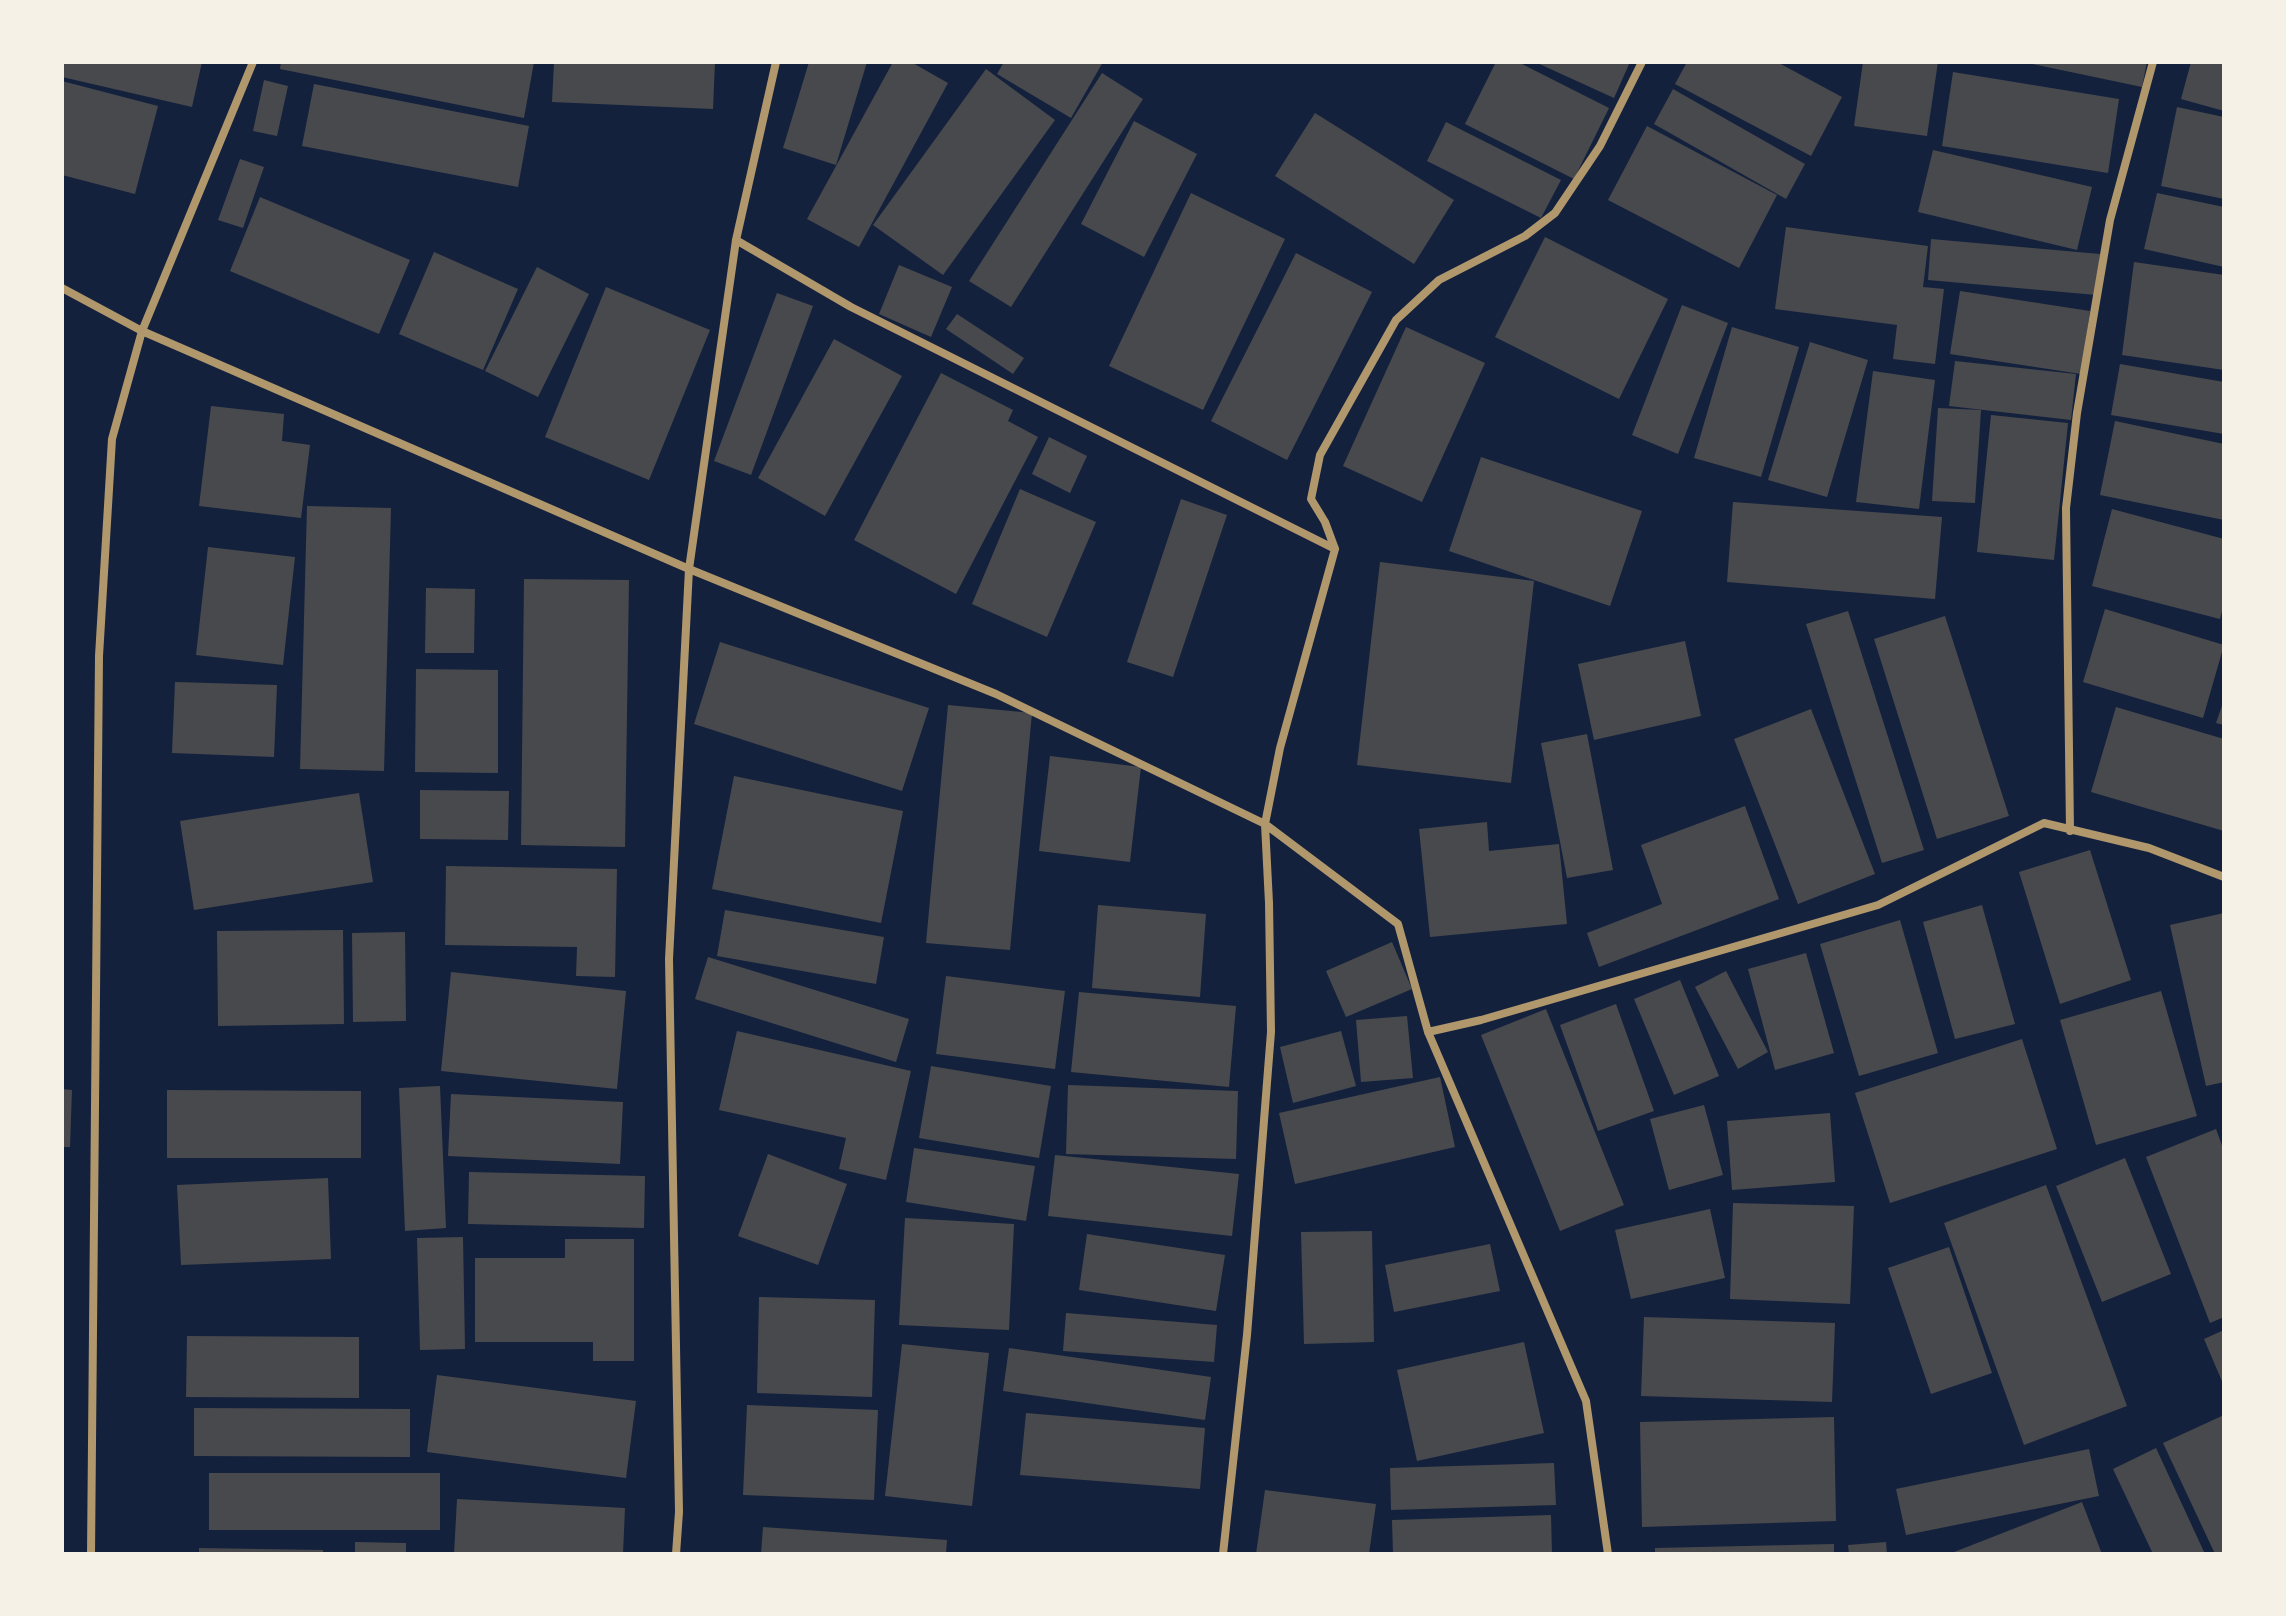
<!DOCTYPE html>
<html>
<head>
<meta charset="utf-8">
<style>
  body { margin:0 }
  #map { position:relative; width:2286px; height:1616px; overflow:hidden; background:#14213d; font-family:Manrope,sans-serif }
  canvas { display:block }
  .frame { position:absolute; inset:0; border:64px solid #f6f1e7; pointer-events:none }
</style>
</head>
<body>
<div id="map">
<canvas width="2286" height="1616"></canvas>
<div class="frame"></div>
</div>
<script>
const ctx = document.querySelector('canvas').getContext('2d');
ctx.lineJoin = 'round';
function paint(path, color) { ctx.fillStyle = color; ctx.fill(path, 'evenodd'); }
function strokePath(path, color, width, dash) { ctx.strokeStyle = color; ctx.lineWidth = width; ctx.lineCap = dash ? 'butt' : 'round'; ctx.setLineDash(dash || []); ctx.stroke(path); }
const building = new Path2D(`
  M62,62H202L192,107L62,77Z
  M281,62H534L524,118L280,69Z
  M554,62H715L713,109L552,102Z
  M809,62H867L836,165L783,148Z
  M893,62H911L948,83L859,247L807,219Z
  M1004,62H1103L1071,118L997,74Z
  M1496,62H1518L1609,108L1574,179L1465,124Z
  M1535,62H1630L1614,98Z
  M1687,62H1777L1842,97L1811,156L1675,84Z
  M1863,62H1938L1927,136L1854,126Z
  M2023,62H2147L2142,87Z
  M2191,62H2224V111L2181,99Z
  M986,69L1055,120L943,275L873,225Z
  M1953,72L2119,99L2108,173L1942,146Z
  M1102,73L1143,99L1011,307L969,281Z
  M264,80L288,86L277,136L253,131Z
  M62,81L158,106L135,194L62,175Z
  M314,84L529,126L518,187L302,146Z
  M1673,89L1805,164L1786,199L1654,124Z
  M2177,107L2224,117V199L2161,186Z
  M1315,113L1454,200L1414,264L1275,176Z
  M1134,121L1197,154L1144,257L1081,224Z
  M1446,122L1561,180L1541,218L1427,161Z
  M1647,126L1777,195L1739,268L1608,200Z
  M1933,150L2092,187L2077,250L1918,212Z
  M240,159L264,167L243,228L218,220Z
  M1191,193L1285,239L1203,410L1109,366Z
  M2157,193L2224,207V267L2144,249Z
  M260,197L410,260L379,334L230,271Z
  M1786,227L1928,246L1923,287L1944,289L1935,364L1893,359L1897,325L1775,309Z
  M1545,237L1668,299L1619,399L1495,337Z
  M1931,239L2100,254L2096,295L1928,280Z
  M434,252L518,289L483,370L399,334Z
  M1296,253L1372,292L1287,460L1211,421Z
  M2134,262L2224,275V370L2122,355Z
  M899,265L952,287L931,337L879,314Z
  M537,267L589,294L538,397L485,371Z
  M606,287L710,330L649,480L545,437Z
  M1960,291L2090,311L2081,374L1950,354Z
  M777,293L813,306L751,475L714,461Z
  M1682,305L1728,323L1678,454L1632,435Z
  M957,314L1024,358L1013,374L946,329Z
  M1406,327L1485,363L1422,502L1343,466Z
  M1732,327L1799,347L1761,477L1694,458Z
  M834,339L902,376L825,516L758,478Z
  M1810,342L1868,360L1827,497L1768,480Z
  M1955,361L2076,374L2071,420L1949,406Z
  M2120,364L2224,382V434L2111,415Z
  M1873,371L1935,380L1919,509L1856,502Z
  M941,373L1013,410L1008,421L1038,437L956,594L854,540Z
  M211,406L284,414L282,441L310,445L301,518L199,506Z
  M1938,408L1981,410L1975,503L1932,501Z
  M1991,415L2068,423L2054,560L1977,552Z
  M2115,421L2224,444V520L2100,495Z
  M1049,437L1087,456L1070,493L1032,474Z
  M1481,457L1642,511L1610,606L1449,551Z
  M1020,489L1096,522L1047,637L972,604Z
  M1181,499L1227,515L1173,677L1127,662Z
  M1733,502L1942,517L1935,599L1727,582Z
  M307,506L391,508L384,771L300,769Z
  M2112,509L2224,539V603L2220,619L2092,586Z
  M208,547L295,557L283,665L196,655Z
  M1380,562L1534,581L1511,783L1357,765Z
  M524,579L629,580L625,847L521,845Z
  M426,588L475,589L474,653H425Z
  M2105,609L2224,645L2203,718L2083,682Z
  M1848,611L1924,850L1882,863L1806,624Z
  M1945,616L2009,816L1937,839L1874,639Z
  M1685,641L1701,716L1594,740L1578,664Z
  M720,642L929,708L902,791L694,724Z
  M416,669L498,670V773L415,772Z
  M175,682L277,685L274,757L172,753Z
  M2224,700V725L2216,723Z
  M948,705L1032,713L1010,950L926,943Z
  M2116,707L2224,739V831L2091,792Z
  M1811,709L1875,874L1798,904L1734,739Z
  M1587,734L1613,870L1567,878L1541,743Z
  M1050,756L1141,767L1130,862L1039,851Z
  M734,776L903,811L881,923L712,889Z
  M420,790L509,791L508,840L420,839Z
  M359,793L373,882L194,910L180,821Z
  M1745,806L1779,899L1599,967L1587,933L1662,904L1641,845Z
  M1487,822L1489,851L1559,844L1567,924L1430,937L1419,829Z
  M2090,850L2131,980L2060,1004L2019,872Z
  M446,866L617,869L615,977L576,976L577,947L445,945Z
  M1098,905L1206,914L1200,997L1092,988Z
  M1982,905L2015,1024L1955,1039L1923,922Z
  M725,910L884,937L876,984L717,956Z
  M2224,913V1082L2206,1086L2170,925Z
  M1900,920L1938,1053L1859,1076L1820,944Z
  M343,930L344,1024L218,1026L217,931Z
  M405,932L406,1021L353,1022L352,933Z
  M1392,942L1412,989L1346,1017L1326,971Z
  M1806,953L1834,1053L1775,1070L1748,969Z
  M708,957L909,1019L896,1062L695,999Z
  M1726,971L1768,1052L1738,1069L1695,987Z
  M451,972L626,991L617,1089L441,1071Z
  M946,976L1065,991L1055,1069L936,1054Z
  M1680,980L1719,1076L1674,1095L1634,999Z
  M2161,991L2197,1116L2096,1145L2060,1020Z
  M1079,992L1236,1006L1229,1087L1071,1072Z
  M1616,1004L1654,1111L1598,1131L1560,1025Z
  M1546,1009L1624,1205L1560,1231L1481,1035Z
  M1407,1016L1413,1078L1361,1082L1356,1020Z
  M737,1031L911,1071L886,1180L839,1169L846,1138L719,1110Z
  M1341,1031L1356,1086L1293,1103L1280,1047Z
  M2022,1039L2057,1149L1890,1203L1855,1093Z
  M931,1066L1051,1086L1039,1158L919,1138Z
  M1440,1077L1455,1147L1295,1184L1279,1113Z
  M1068,1085L1238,1091L1236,1159L1066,1154Z
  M440,1086L446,1228L405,1231L399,1088Z
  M62,1089L72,1090L70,1147H62Z
  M167,1090L361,1091V1158H167Z
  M451,1094L623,1102L620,1164L448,1156Z
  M1704,1105L1723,1175L1669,1190L1650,1119Z
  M1830,1113L1835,1182L1732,1190L1727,1121Z
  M2216,1129L2224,1151V1317L2210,1323L2146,1157Z
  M914,1148L1035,1166L1026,1221L906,1202Z
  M768,1154L847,1184L818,1265L738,1236Z
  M1055,1155L1239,1174L1232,1236L1048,1216Z
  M2125,1158L2171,1274L2102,1302L2056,1186Z
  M469,1172L645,1176L644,1228L468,1224Z
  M328,1178L331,1259L181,1265L177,1185Z
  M2046,1185L2127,1406L2024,1445L1944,1223Z
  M1733,1203L1854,1206L1850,1304L1730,1299Z
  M1710,1209L1725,1278L1631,1299L1615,1230Z
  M905,1218L1014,1224L1009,1330L899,1325Z
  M1372,1231L1374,1342L1304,1344L1301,1232Z
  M1087,1234L1225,1255L1216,1311L1079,1290Z
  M463,1237L465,1349L420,1350L417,1238Z
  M565,1239H634V1361H593V1342H475V1258H565Z
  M1490,1244L1500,1291L1394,1312L1385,1265Z
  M1949,1247L1992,1373L1931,1394L1888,1268Z
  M759,1297L875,1300L872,1397L757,1393Z
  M1066,1313L1217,1325L1214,1362L1063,1351Z
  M1644,1317L1835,1323L1832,1402L1641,1396Z
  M2224,1330V1386L2204,1339Z
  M187,1336L359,1337V1398L186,1397Z
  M1524,1342L1544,1433L1417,1461L1397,1370Z
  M902,1344L989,1353L972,1506L885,1496Z
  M1009,1348L1211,1377L1205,1420L1003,1391Z
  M437,1375L636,1401L626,1478L427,1452Z
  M747,1405L878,1410L874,1500L743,1495Z
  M194,1408L410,1409V1457L194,1456Z
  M1026,1413L1205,1428L1200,1489L1020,1475Z
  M2224,1415V1554H2215L2163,1443Z
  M1834,1417L1836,1521L1642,1527L1640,1422Z
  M2156,1448L2205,1554H2153L2113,1469Z
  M2089,1449L2099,1496L1906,1535L1896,1489Z
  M1554,1463L1556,1505L1391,1510L1390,1468Z
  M209,1473H440V1530H209Z
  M1265,1490L1376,1504L1369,1554H1256Z
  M457,1499L625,1508L623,1554H454Z
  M2082,1502L2102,1554H1949Z
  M1551,1515L1552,1554H1393L1392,1520Z
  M763,1527L947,1540L946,1554H761Z
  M355,1542L406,1543V1554H355Z
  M1886,1542L1887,1554H1849L1848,1545Z
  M1834,1544V1554H1655V1548Z
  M199,1548L323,1550V1554H199Z`);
const minor = new Path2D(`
  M736,240L851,307L1335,549
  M62,288L142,331L689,569L996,694L1265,824L1398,924L1428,1032L1586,1401L1608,1554
  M2070,831L2066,508L2077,413L2110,220L2153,62
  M1428,1032L1481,1020L1878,905L2044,823L2149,848L2224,877
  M91,1554L99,656L112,439L142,331L253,62
  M676,1554L679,1512L669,959L689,569L736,240L776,62
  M1223,1554L1247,1335L1271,1032L1269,903L1265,824L1280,748L1335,549L1325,522L1311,499L1320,455L1396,320L1439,280L1525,236L1555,213L1600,146L1642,62`);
paint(building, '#48494c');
strokePath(minor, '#b1986c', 8);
</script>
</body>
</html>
